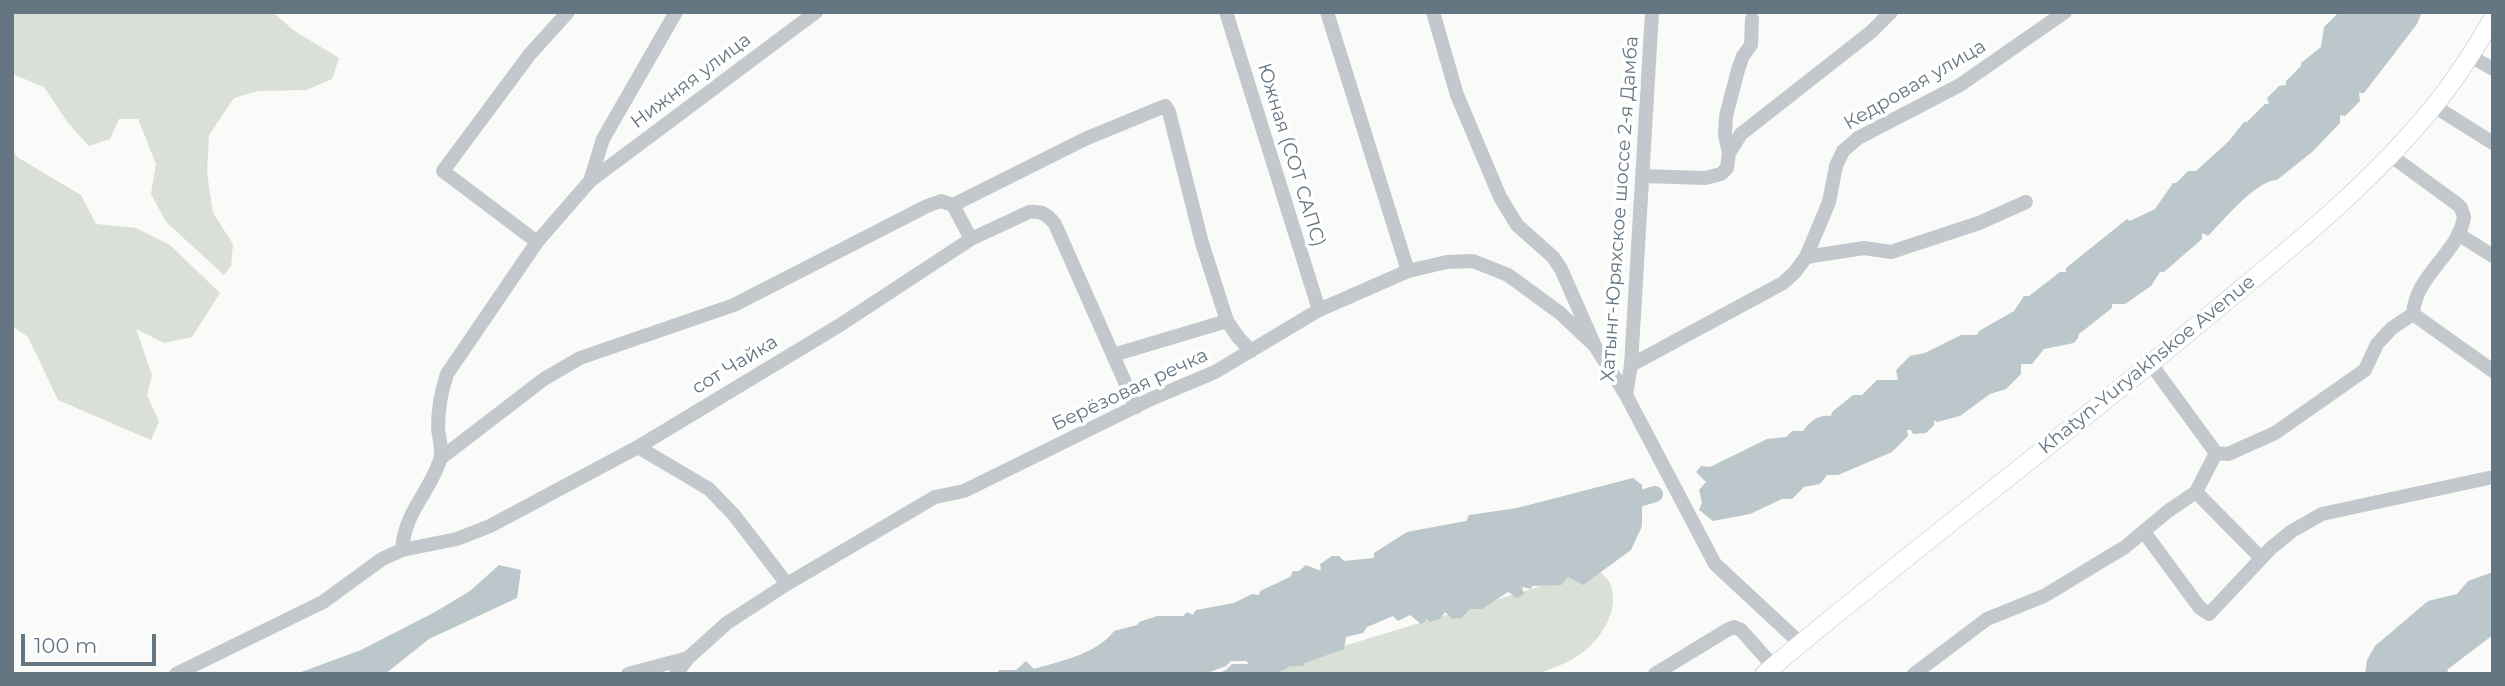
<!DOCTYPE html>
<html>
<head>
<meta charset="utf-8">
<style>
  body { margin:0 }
  #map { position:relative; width:2505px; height:686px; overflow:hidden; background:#fafaf8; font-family:Montserrat,sans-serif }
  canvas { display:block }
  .frame { position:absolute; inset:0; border:14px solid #657683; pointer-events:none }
  .scale { position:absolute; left:21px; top:634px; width:135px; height:32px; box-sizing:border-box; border:4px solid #657683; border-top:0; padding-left:9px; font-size:21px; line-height:24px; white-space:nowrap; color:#657683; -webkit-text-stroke:5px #fff; paint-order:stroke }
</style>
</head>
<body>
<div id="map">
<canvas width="2505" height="686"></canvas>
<div class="frame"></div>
<div class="scale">100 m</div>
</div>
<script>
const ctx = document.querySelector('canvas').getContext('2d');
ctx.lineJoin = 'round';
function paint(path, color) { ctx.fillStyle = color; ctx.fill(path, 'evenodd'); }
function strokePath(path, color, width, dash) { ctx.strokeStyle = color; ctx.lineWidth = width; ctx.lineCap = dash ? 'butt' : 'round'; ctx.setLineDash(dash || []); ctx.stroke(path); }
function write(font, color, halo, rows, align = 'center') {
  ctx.font = font + ' Montserrat,sans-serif'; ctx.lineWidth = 7; ctx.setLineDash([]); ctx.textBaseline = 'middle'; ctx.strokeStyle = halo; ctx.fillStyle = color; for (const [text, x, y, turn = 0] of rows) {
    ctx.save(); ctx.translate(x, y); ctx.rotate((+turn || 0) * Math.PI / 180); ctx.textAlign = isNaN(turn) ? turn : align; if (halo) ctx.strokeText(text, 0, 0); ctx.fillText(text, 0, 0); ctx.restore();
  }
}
const green = new Path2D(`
  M12,12H273L293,30L339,58L332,79L306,90L258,91L234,98L209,135L207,173L213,213L233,244L231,266L224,275L166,222L151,194L156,164L138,119H119L110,139L89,146L68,123L44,87L12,74Z
  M12,148L17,157L81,195L96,224L136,228L170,245L220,293L192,337L164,343L136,329L152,375L147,395L159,422L151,440L58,400L28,337L12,326Z
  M1597,569C1602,574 1609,579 1611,586C1619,610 1602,638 1582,653C1569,663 1553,668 1537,674H1252Z`);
const water = new Path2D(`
  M2339,12H2422L2417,24L2364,93H2359L2360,101L2345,116L2340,115V123L2312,152L2277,180C2256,180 2223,221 2208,236L2202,233V239L2164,272H2160L2151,286L2125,304H2112V308L2079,334L2078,338L2074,343L2044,349L2032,364H2021V374L2006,389L1990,394L1960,416L1937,422L1934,420V425L1926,433L1913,434L1911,430H1907L1908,436L1892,452L1838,475H1827L1820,484L1804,487L1792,499H1782L1750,514L1713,521L1699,510L1702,503L1699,490L1706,482L1696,472L1701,466L1710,467L1767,439L1786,437L1792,431H1803C1810,421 1819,414 1831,416L1832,412L1853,395H1862L1877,380H1898L1896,370L1910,356L1925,353L1961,335H1977L1979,331L2014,311L2024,296H2029L2060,272H2066V268L2127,219L2130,221L2155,209L2173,183H2176L2188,171H2196L2229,141L2244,122H2247L2265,104H2269L2267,98L2279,86L2286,85V81L2301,66V63L2321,47L2324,27Z
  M1633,478L1642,485V526L1631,550L1583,585L1568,577L1561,585L1532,586L1531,589L1522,587L1524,594L1517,598L1508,592L1482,609H1470L1461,618L1452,619L1445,612L1440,619L1430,622L1426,619L1425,622L1421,624L1410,615L1398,621L1393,616L1367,627L1363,633L1346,637L1344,649L1305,663L1303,666H1290C1276,679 1236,674 1217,674L1226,670L1232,664H1249L1246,661H1231L1226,666L1205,674H997L999,670H1016L1026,661L1034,669C1060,661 1097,654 1114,631L1137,625L1139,622L1157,616H1183L1187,612L1193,615L1196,610L1234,603L1252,594L1259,595L1260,591L1290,577L1293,571H1299L1306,565L1321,571L1320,564L1332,556H1339L1344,561L1374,558V553L1407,532L1466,521L1469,515L1517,508Z
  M499,565L521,570L517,598L429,639L385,674H296L361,650L435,612L470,591Z
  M2493,572V635L2448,669L2447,674H2365L2367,660L2375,646L2428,601L2457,594L2468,581Z`);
const river = new Path2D(`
  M1622,504L1655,494`);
const minor = new Path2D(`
  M1226,12L1319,310
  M1327,12L1408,271
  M1433,12L1457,95L1500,197L1517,225L1553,257L1561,269L1595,346L1626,395
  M1652,12L1631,365L1626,395L1715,564L1800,643
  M2470,56L2493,69
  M2434,106L2493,143
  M1729,153L1725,135L1726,116L1738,70L1743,56L1751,45L1752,19
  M2390,155L2457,204L2461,208L2464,217C2459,253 2415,275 2413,314
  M1643,176L1705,178L1721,174L1727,168L1729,153L1741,134L1871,32L1891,12
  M590,181L603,139L676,12
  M953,205L971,239
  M2458,234L2493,256
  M537,242L443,171L530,54L568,12
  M1806,257L1829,202L1836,166L1843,151L1858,138L1960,85L2065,12
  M2413,314L2493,371
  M1113,355L1227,321
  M1631,365L1783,283L1795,272L1806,257L1864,248L1891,252L1979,223L2026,202
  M638,447L709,489L734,515L787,584
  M2216,453L2228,454L2275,433L2365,370L2377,344L2392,328L2413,314
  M441,458L544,379L580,358L734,305L927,206L941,201L953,205L1085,139L1165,106L1169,112L1202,243L1227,321L1238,337L1251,351
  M2196,492L2261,558
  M2144,532L2200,608L2209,614L2271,548L2292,531L2322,514L2493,477
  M402,550C405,510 429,494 440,460C443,451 439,438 438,428C438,408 441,392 447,374L537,242L590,181L816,12
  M176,674L323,602L382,559L402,550L457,539L490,526L638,447L840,325L971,239L1029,212C1042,211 1047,214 1055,224L1136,407
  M628,674L688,658
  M676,674L688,658L727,623L787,584L935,497L964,491L1151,399L1215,372L1319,310L1408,271L1447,262L1473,261L1508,275L1560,313L1595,346
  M1655,674L1727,630L1734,627L1741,630L1773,666
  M1914,674L1987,619L2044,596L2125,547L2168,511L2196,492L2216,453L2151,364`);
const major = new Path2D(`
  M1764,674C1907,553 2058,442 2201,322C2282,255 2368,188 2434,106C2456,79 2475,49 2493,18`);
const streetNames = [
  ["Нижняя улица",691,81,-37],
  ["Кедровая улица",1915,85,-30],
  ["Южная (СОТ САПС)",1291,155,73],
  ["Хатынг-Юряхское шоссе 2-я Дамба",1620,209,-86],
  ["сот Чайка",735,365,-31],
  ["Khatyn-Yuryakhskoe Avenue",2147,365,-39],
  ["Берёзовая речка",1130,390,-25]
];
paint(green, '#dadfd7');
paint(water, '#bbc7cb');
strokePath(river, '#bbc7cb', 16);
strokePath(major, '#b5babe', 19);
strokePath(minor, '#c3c8cc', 14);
strokePath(major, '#fff', 18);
write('19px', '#657683', '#fff', streetNames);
</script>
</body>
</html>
